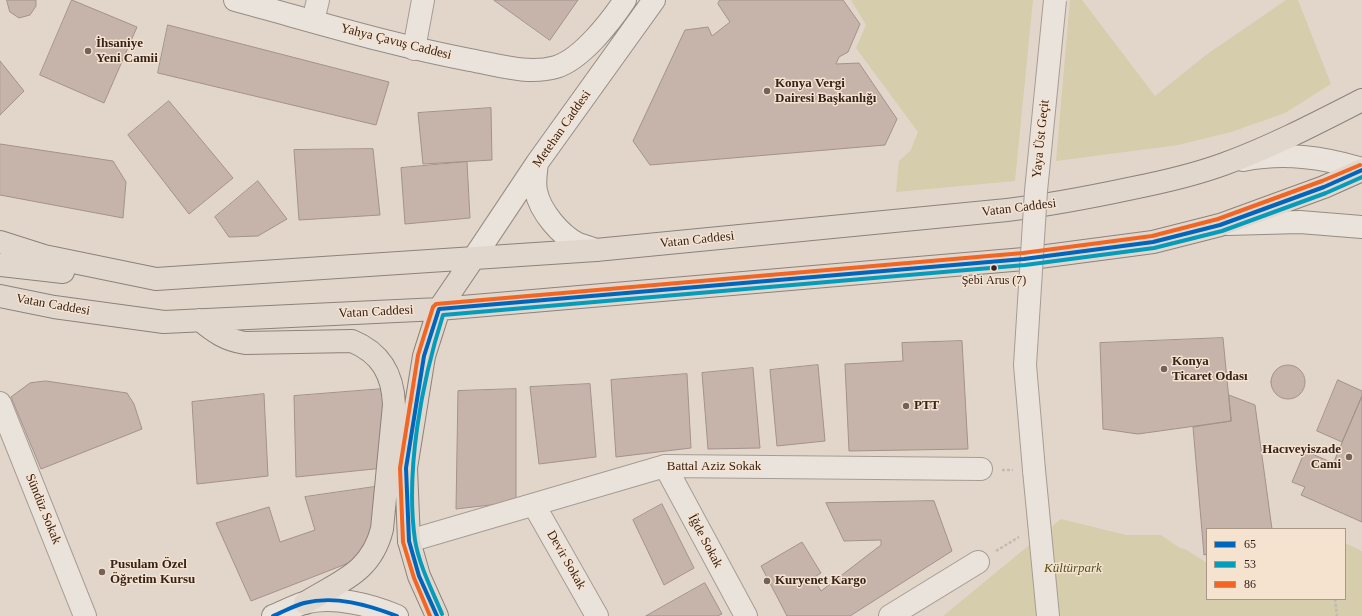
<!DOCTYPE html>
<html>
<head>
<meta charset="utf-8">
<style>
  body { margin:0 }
  #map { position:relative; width:1362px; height:616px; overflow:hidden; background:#e2d6ca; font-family:"Times New Roman",serif }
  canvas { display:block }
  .legend { position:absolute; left:1206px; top:528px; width:140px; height:72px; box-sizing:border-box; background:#f5e2cf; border:1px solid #a89687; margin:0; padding:5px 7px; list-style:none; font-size:12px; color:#35231c }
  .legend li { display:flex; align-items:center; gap:8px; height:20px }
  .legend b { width:20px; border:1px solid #a89687 }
</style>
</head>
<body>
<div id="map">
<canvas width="1362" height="616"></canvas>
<ul class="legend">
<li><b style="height:5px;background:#0065bd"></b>65</li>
<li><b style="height:5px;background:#059cbc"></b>53</li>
<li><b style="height:5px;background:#f26522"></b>86</li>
</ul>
</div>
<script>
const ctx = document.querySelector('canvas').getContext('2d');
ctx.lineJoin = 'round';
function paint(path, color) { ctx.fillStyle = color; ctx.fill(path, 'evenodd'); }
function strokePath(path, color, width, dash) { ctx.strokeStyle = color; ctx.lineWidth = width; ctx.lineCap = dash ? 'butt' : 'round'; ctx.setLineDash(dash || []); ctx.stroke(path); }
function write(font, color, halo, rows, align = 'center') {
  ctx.font = font + ' "Times New Roman",serif'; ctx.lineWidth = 3; ctx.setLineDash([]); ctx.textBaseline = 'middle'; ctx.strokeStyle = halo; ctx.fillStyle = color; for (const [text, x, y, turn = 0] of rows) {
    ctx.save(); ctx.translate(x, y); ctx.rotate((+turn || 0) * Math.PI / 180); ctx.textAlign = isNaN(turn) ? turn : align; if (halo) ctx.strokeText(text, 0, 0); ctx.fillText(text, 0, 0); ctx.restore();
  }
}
const green = new Path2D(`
  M851,0H1033L1015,181L896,192L899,161L911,150L918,132L856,48L866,25Z
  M1070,0H1082L1155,96L1206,55L1286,0H1298L1331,84L1285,113L1231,132L1178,145L1056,161Z
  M1061,519L1126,535H1161L1180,548L1185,549L1207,563V599H1345V543L1362,551V616H943Z`);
const building = new Path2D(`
  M7,0H36V6L30,15L19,18L10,12Z
  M72,0L137,27L104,103L40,75Z
  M494,0H578L550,40Z
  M720,0H843L860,24L848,52L839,57L836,64L859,63L897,119L885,145L650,165L633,141L685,30L708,27L712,36L730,22L718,4Z
  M168,25L389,82L376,125L158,73Z
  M0,61L24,91L0,115Z
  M169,101L233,178L189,214L128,135Z
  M491,108L492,160L423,164L418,113Z
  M0,144L113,161L126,182L123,218L0,195Z
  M373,149L380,215L299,220L294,150Z
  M467,162L470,218L405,224L401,168Z
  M258,181L287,219L258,236L229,237L215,217Z
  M1223,338L1231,421L1138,434L1103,429L1100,343Z
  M962,341L968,449L849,451L845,364L903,361L902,343Z
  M1271 382a17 17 0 1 1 34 0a17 17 0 1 1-34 0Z
  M818,365L825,441L777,446L770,370Z
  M753,368L760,448L708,449L702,373Z
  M687,374L691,448L616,457L611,380Z
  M1338,380L1362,391V396L1342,442L1317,431Z
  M46,381L127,393L134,404L142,429L41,469L11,397L30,383Z
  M590,384L596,457L539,464L530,387Z
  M383,389L384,468L296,477L294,396Z
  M516,389V502L456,509L458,391Z
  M264,394L268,476L197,484L192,402Z
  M1229,395L1255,405L1272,529H1207V554L1204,555L1193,427L1231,421Z
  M1362,396V522L1301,495L1305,487L1292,482L1305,451L1333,463Z
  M381,486L372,546L359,559L251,601L216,523L269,507L280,542L315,530L305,497Z
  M934,501L952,551L850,616H787L761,566L802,542L821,573L813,578L821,591L881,545V540L844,541L826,503Z
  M662,504L694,568L664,585L633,520Z
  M705,583L722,614L717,616H646Z`);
const path = new Path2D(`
  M1002,470H1013
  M996,551L1019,537
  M1335,599L1337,616`);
const street = new Path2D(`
  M313,21L318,0
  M414,49L423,0
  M0,403L85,616
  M665,466L746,616
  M1034,470L1048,616
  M534,505L597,616
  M409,541L665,466L981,469
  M890,616L978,562`);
const secondary = new Path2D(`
  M235,0C313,21 390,45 470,60C498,65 528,75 556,67C582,59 611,21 625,0
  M1243,160C1284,152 1322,157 1362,169
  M537,163C536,172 534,182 536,191C540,211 560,235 578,244C584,246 590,248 596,250
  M1227,224L1300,222L1362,227
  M473,259L537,163L654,0
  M273,616C283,612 294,606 304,603C333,595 371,605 397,616`);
const primary = new Path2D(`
  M0,242L44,256L156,279L596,250L1007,210C1049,205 1091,197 1133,188C1163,182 1194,175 1224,164C1271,147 1317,123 1362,100
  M0,265L63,272
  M0,296L54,307L164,322L439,309L1024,259L1153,242L1220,225L1324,187L1362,170
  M200,320C214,332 226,340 245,343L352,341C381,353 393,374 394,405L382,529C371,573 340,581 305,603
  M437,616L419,576L409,541L406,468L424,356L439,309L473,259`);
const streetBridge = new Path2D(`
  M1034,470L1025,365L1036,191L1055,0`);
const bus1 = new Path2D(`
  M273,616C283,612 293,606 304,603C335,595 368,605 397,616
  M437,616L419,576L409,541L406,468L424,356L439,309L1024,259L1153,242L1220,225L1324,187L1362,170`);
const bus2 = new Path2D(`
  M442,614C432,590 419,565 415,540C405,470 422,381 443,315L1025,265L1154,248L1222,231L1326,193L1362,177`);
const bus3 = new Path2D(`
  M430,616L414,578L403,542L400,468L418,355L433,307L436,304L1023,253L1152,236L1218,219L1322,181L1360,165`);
const markers = [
  [88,51,4,"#726259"],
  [767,91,4,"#726259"],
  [994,268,3.5,"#35231c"],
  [1164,369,4,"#726259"],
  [906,406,4,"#726259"],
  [1349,457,4,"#726259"],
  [102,572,4,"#726259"],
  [767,581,4,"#726259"]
];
const busNames = [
  ["Şebi Arus (7)",994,281]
];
const streetNames = [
  ["Yahya Çavuş Caddesi",396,42,14],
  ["Metehan Caddesi",562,129,-55],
  ["Yaya Üst Geçit",1041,139,-84],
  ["Vatan Caddesi",1019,208,-7],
  ["Vatan Caddesi",697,240,-6],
  ["Vatan Caddesi",53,305,10],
  ["Vatan Caddesi",376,312,-3],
  ["Battal Aziz Sokak",714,467],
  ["Sündüz Sokak",43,509,68],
  ["İğde Sokak",705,541,62],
  ["Devir Sokak",566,560,60]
];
const poiNames = [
  ["İhsaniye",96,44],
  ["Yeni Camii",96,59],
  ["Konya Vergi",775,84],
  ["Dairesi Başkanlığı",775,99],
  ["Konya",1172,362],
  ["Ticaret Odası",1172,377],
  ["PTT",914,406],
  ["Hacıveyiszade",1341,450,"right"],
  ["Cami",1341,465,"right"],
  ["Pusulam Özel",110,565],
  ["Öğretim Kursu",110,580],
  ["Kuryenet Kargo",775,581]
];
const parkNames = [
  ["Kültürpark",1073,569]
];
paint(green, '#d5cdac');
paint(building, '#c6b4ab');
strokePath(building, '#a2928a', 1);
strokePath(street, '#a79c94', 24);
strokePath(secondary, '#978c84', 24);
strokePath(primary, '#8c827a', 24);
strokePath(path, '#c3bab2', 2.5, [3, 2]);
strokePath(street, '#eae3db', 22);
strokePath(secondary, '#eae3db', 22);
strokePath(primary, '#e2d7cd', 22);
strokePath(streetBridge, '#a79c94', 24, []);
strokePath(streetBridge, '#eae3db', 22);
strokePath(bus1, '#0065bd', 4);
strokePath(bus2, '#059cbc', 4);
strokePath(bus3, '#f26522', 4);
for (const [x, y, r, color] of markers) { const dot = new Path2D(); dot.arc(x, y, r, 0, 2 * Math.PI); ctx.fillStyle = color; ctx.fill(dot); strokePath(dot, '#f5e2cf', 1.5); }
write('12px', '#35231c', '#f5e2cf', busNames);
write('13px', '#35231c', '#f5e2cf', streetNames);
write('bold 13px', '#35231c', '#f5e2cf', poiNames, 'left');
write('italic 13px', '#4f5223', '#f5e2cf', parkNames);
</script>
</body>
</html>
